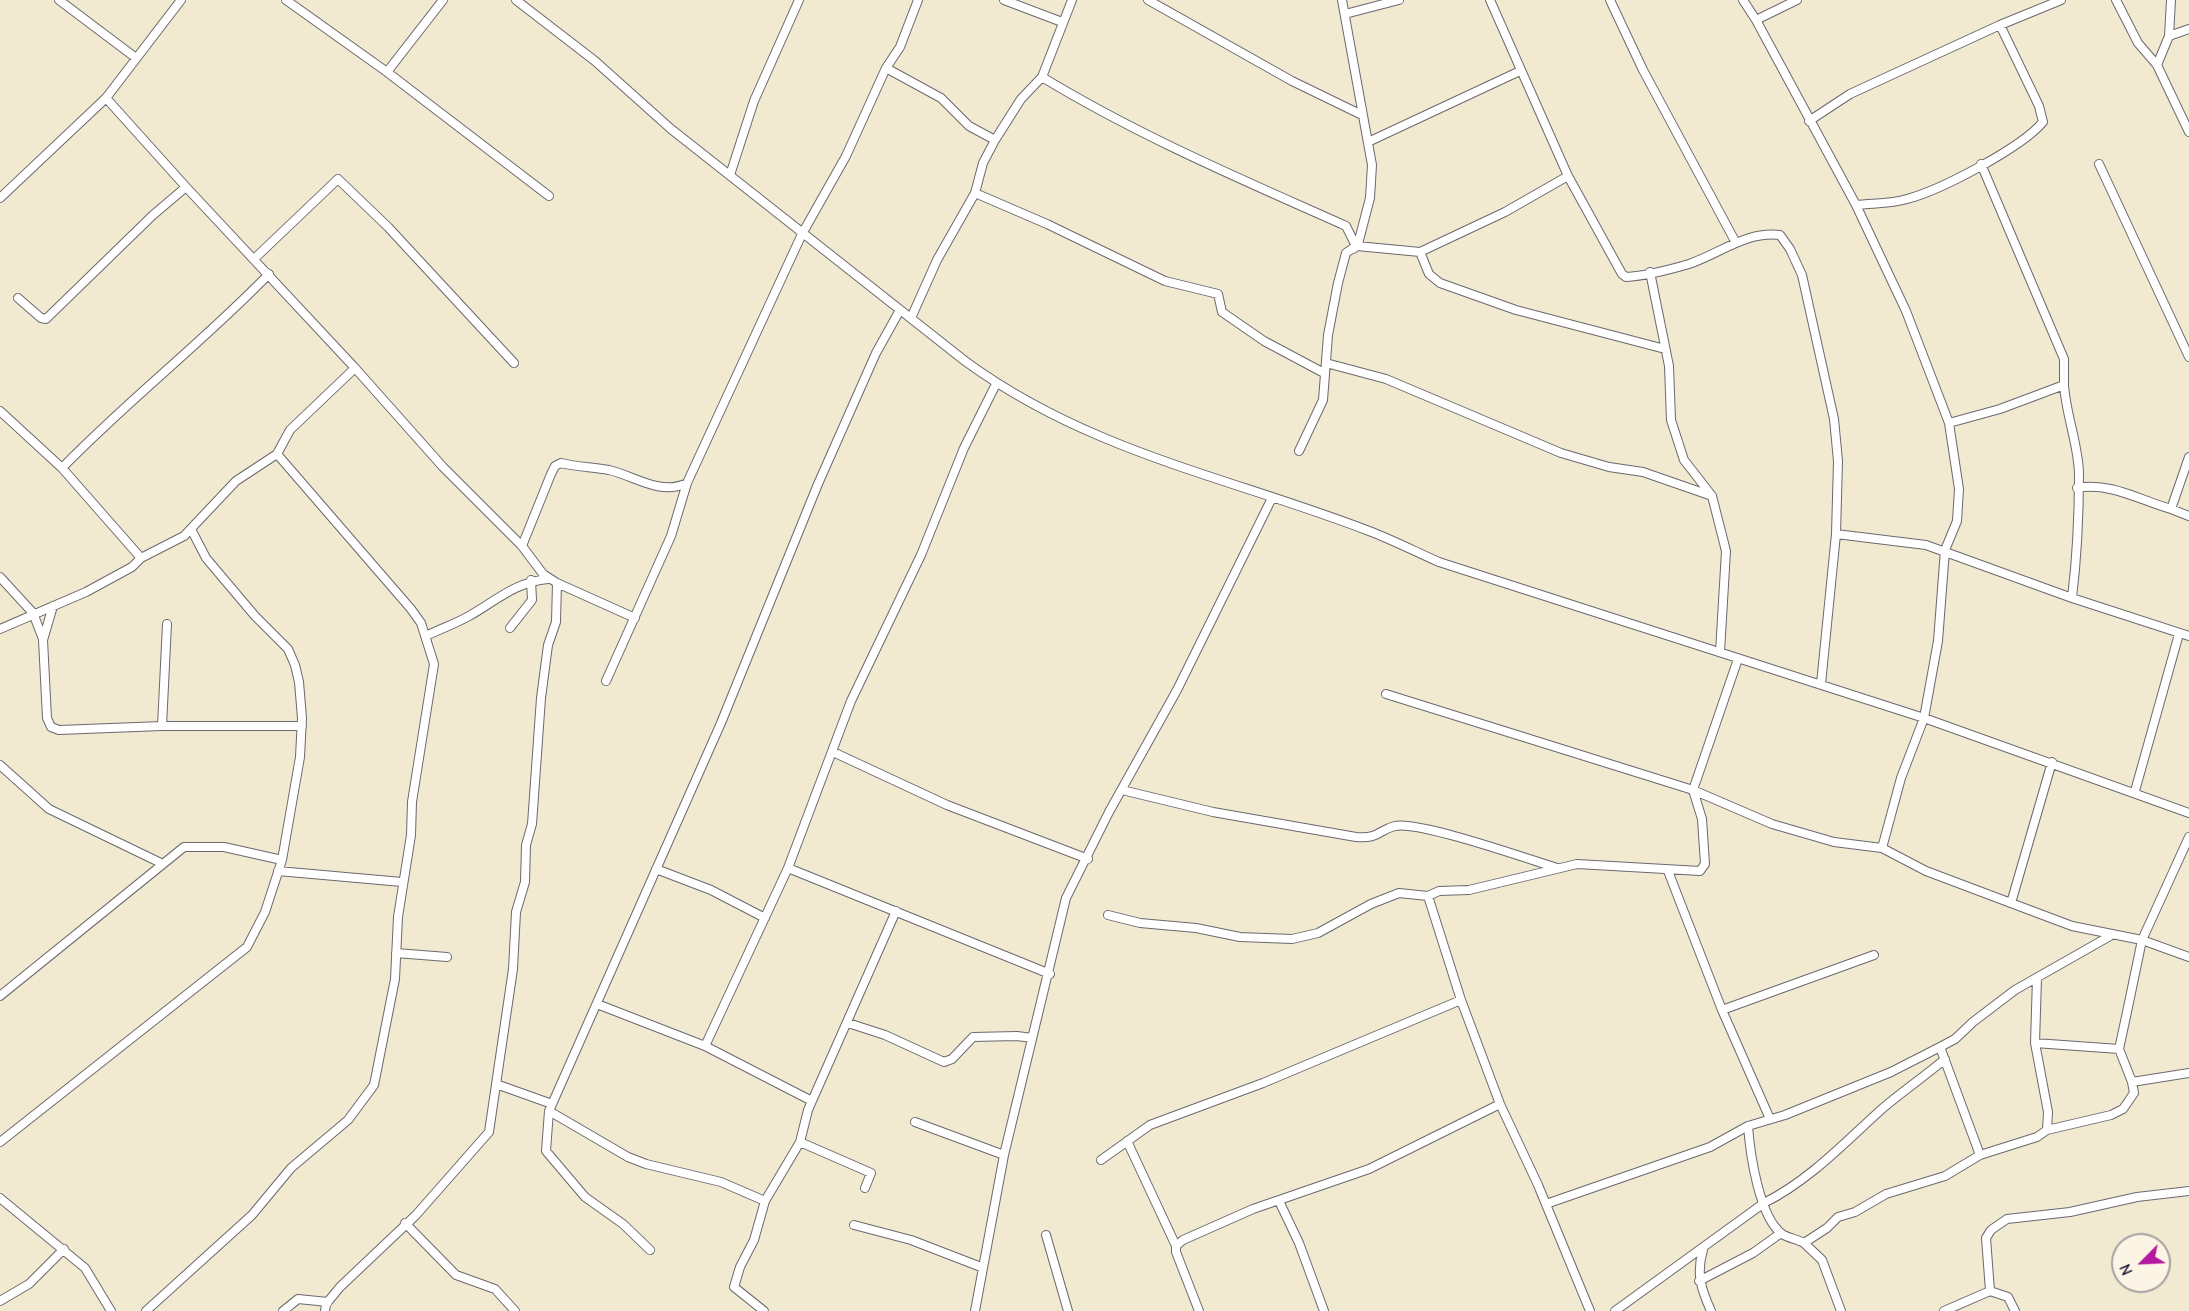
<!DOCTYPE html>
<html>
<head>
<meta charset="utf-8">
<style>
  body { margin:0 }
  #map { position:relative; width:2189px; height:1311px; overflow:hidden; background:#f2ead0; font-family:"Comic Neue",sans-serif }
  canvas { display:block }
  .north { position:absolute; left:2111px; top:1233px; width:60px; height:60px; box-sizing:border-box; background:#fcf5e5; border:2px solid #a5a1a1; border-radius:50%; rotate:246deg; font-size:16px; font-weight:700; line-height:24px; text-align:center; color:#22223b }
  .north::after { content:''; display:block; margin:auto; width:21px; height:27px; background:#b5179e; clip-path:polygon(50% 0,100% 100%,50% 72%,0 100%) }
</style>
</head>
<body>
<div id="map">
<canvas width="2189" height="1311"></canvas>
<div class="north">N</div>
</div>
<script>
const ctx = document.querySelector('canvas').getContext('2d');
ctx.lineJoin = 'round';
function strokePath(path, color, width, dash) { ctx.strokeStyle = color; ctx.lineWidth = width; ctx.lineCap = dash ? 'butt' : 'round'; ctx.setLineDash(dash || []); ctx.stroke(path); }
const minor = new Path2D(`
  M59,0L136,58
  M286,0L387,72L549,196
  M516,0L595,61L671,129L965,361C1089,452 1229,477 1369,531C1393,540 1416,552 1439,562L1924,718L2189,813
  M1004,0L1062,22
  M1148,0L1292,81L1362,115
  M1342,0L1372,165L1370,198L1358,244
  M1490,0L1568,176L1622,274L1626,277C1644,276 1672,269 1689,264C1721,253 1746,231 1780,235L1790,249L1802,275L1834,419L1838,461L1836,534L1821,684
  M1610,0L1643,70L1736,243
  M1743,0L1756,20L1856,205L1906,311L1949,423L1959,489L1957,521L1945,550L1938,641L1924,718L1901,778L1882,848
  M2116,0L2138,43L2157,65L2189,132
  M1345,14L1399,0
  M1756,20L1797,0
  M2169,36L2189,29
  M2157,65L2169,36L2171,0
  M886,68L900,47L918,0
  M387,72L443,0
  M1042,77C1139,136 1243,180 1346,226L1356,246L1346,253L1338,283L1328,335L1323,400L1299,451
  M106,98L186,187L355,368L443,467L522,546L543,574L557,583L635,618
  M1809,121L1850,94L2000,25L2061,0
  M1368,142L1520,71
  M1981,164L2064,359V385
  M2099,164L2189,357
  M730,175L754,101L799,0
  M975,193L1047,224L1165,281L1218,294L1222,312L1264,341L1324,373
  M0,198L106,98L181,0
  M1856,205C1872,203 1891,204 1907,199C1941,190 2021,148 2043,122L2039,106L2000,25
  M1353,249L1357,246L1420,252L1505,212L1568,176
  M1420,252L1429,274L1440,283L1516,310L1665,349
  M254,259L338,179L388,227L514,363
  M1650,272L1669,366L1671,420L1684,460L1712,496L1726,551L1720,652
  M18,298L41,318L46,319L153,215L186,187
  M911,318L937,260L975,193L983,163L995,140L1021,99L1042,77L1072,0
  M1326,363L1386,379L1561,453L1609,467L1643,472L1712,496
  M0,411L62,468L141,558
  M1949,423L2000,409L2064,385C2066,415 2078,443 2079,473C2079,514 2077,557 2072,598
  M62,468C128,400 203,342 269,274
  M2077,488C2111,482 2139,500 2171,509L2189,457
  M2171,509L2189,516
  M1836,534L1926,545L2072,598L2189,636
  M522,546L551,474L555,466L561,463C577,467 593,467 609,470C635,476 660,496 687,483
  M0,577L33,613L43,639
  M53,606L43,640L47,718L51,727L59,730L162,726H302
  M510,628L532,600L531,580
  M0,629L86,592L132,567L141,558L184,536L236,481L277,454L290,430L355,368
  M426,636C440,629 455,624 469,616C496,601 515,582 548,579
  M606,681L671,536L687,483L802,234L846,156L886,68L941,98L969,126L995,140
  M1386,694L1693,790L1772,824L1834,842L1882,848L1926,871L2072,926L2142,940L2189,957
  M162,726L167,624
  M833,752L947,805L1088,859
  M0,765L49,809L163,864
  M1122,790L1213,812L1356,837C1380,839 1378,830 1395,826C1420,821 1528,859 1557,868
  M2135,791L2179,634
  M788,868L851,701L921,555L964,448L996,384
  M656,869L711,890L765,918
  M278,871L402,882
  M1668,871L1722,1010L1770,1119
  M1428,896L1461,1000L1500,1104L1538,1185L1590,1311
  M2011,903L2052,762
  M1108,915L1140,923L1196,928L1240,937L1292,939L1318,933L1371,904L1399,893L1428,896L1439,891L1469,890L1577,864L1700,871L1705,864L1702,819L1693,790L1738,659
  M2110,936L2015,990L1973,1022L1955,1039L1940,1047L1891,1072L1785,1115L1748,1126C1750,1153 1759,1217 1782,1234C1788,1238 1797,1239 1804,1243L1827,1228L1838,1217L1855,1212L1886,1194L1945,1176L1980,1155L2037,1137L2047,1130L2111,1115L2123,1109L2134,1093L2132,1082L2119,1049L2127,1012L2142,940L2189,837
  M396,953L447,957
  M2037,978L2035,1043L2048,1112L2047,1130
  M0,996L184,847H224L282,860
  M597,1004L705,1046L812,1101
  M1722,1010L1874,955
  M848,1023L885,1035L944,1062L952,1059L973,1037L1017,1036L1032,1038
  M2035,1043L2119,1049
  M705,1046L788,868L1050,974
  M1940,1047L1980,1155
  M2132,1082L2189,1073
  M496,1084L552,1104
  M549,1111L628,1157L646,1164L721,1182L765,1201
  M915,1122L1004,1155
  M1127,1141L1176,1246
  M0,1142L247,947L265,912L282,860L300,757L302,718L299,682L295,665L288,649L255,616L206,558L191,529
  M800,1142L871,1173L865,1188
  M1101,1160L1150,1125L1263,1083L1461,1000
  M0,1198L85,1268L111,1311
  M1279,1201L1299,1243L1324,1311
  M1546,1204L1710,1147L1748,1126
  M405,1223L456,1275L495,1289L515,1311
  M854,1225L911,1240L981,1267
  M1046,1235L1068,1311
  M1804,1243L1822,1260L1841,1311
  M650,1250L623,1224L585,1197L546,1151L549,1111L721,723L818,484L876,353L900,310
  M1703,1250C1696,1273 1701,1289 1711,1311
  M1699,1281L1753,1253L1781,1233
  M1990,1291L1986,1238L1991,1230L2007,1219L2070,1212L2137,1197L2189,1191
  M0,1301L29,1284L64,1249
  M146,1311L252,1215L291,1168L348,1120L374,1085L395,979L398,917L411,835L412,802L434,664L421,623L411,609L277,454
  M283,1311L298,1299L328,1302
  M325,1311L326,1304L340,1287L416,1215L489,1132L513,969L516,912L525,882L526,845L532,824L541,698L548,645L556,622L557,583
  M764,1311L734,1287L740,1267L754,1240L765,1201L800,1142L808,1110L896,911
  M975,1311L1004,1155L1066,898L1109,812L1177,690L1272,498
  M1199,1311L1176,1252V1246L1183,1240L1253,1209L1369,1169L1500,1104
  M1615,1311L1764,1203C1810,1180 1845,1142 1883,1108C1903,1091 1925,1076 1945,1059
  M1944,1311L1990,1291L2008,1297L2015,1311`);
strokePath(minor, '#6b686f', 10);
strokePath(minor, '#fff', 8);
</script>
</body>
</html>
